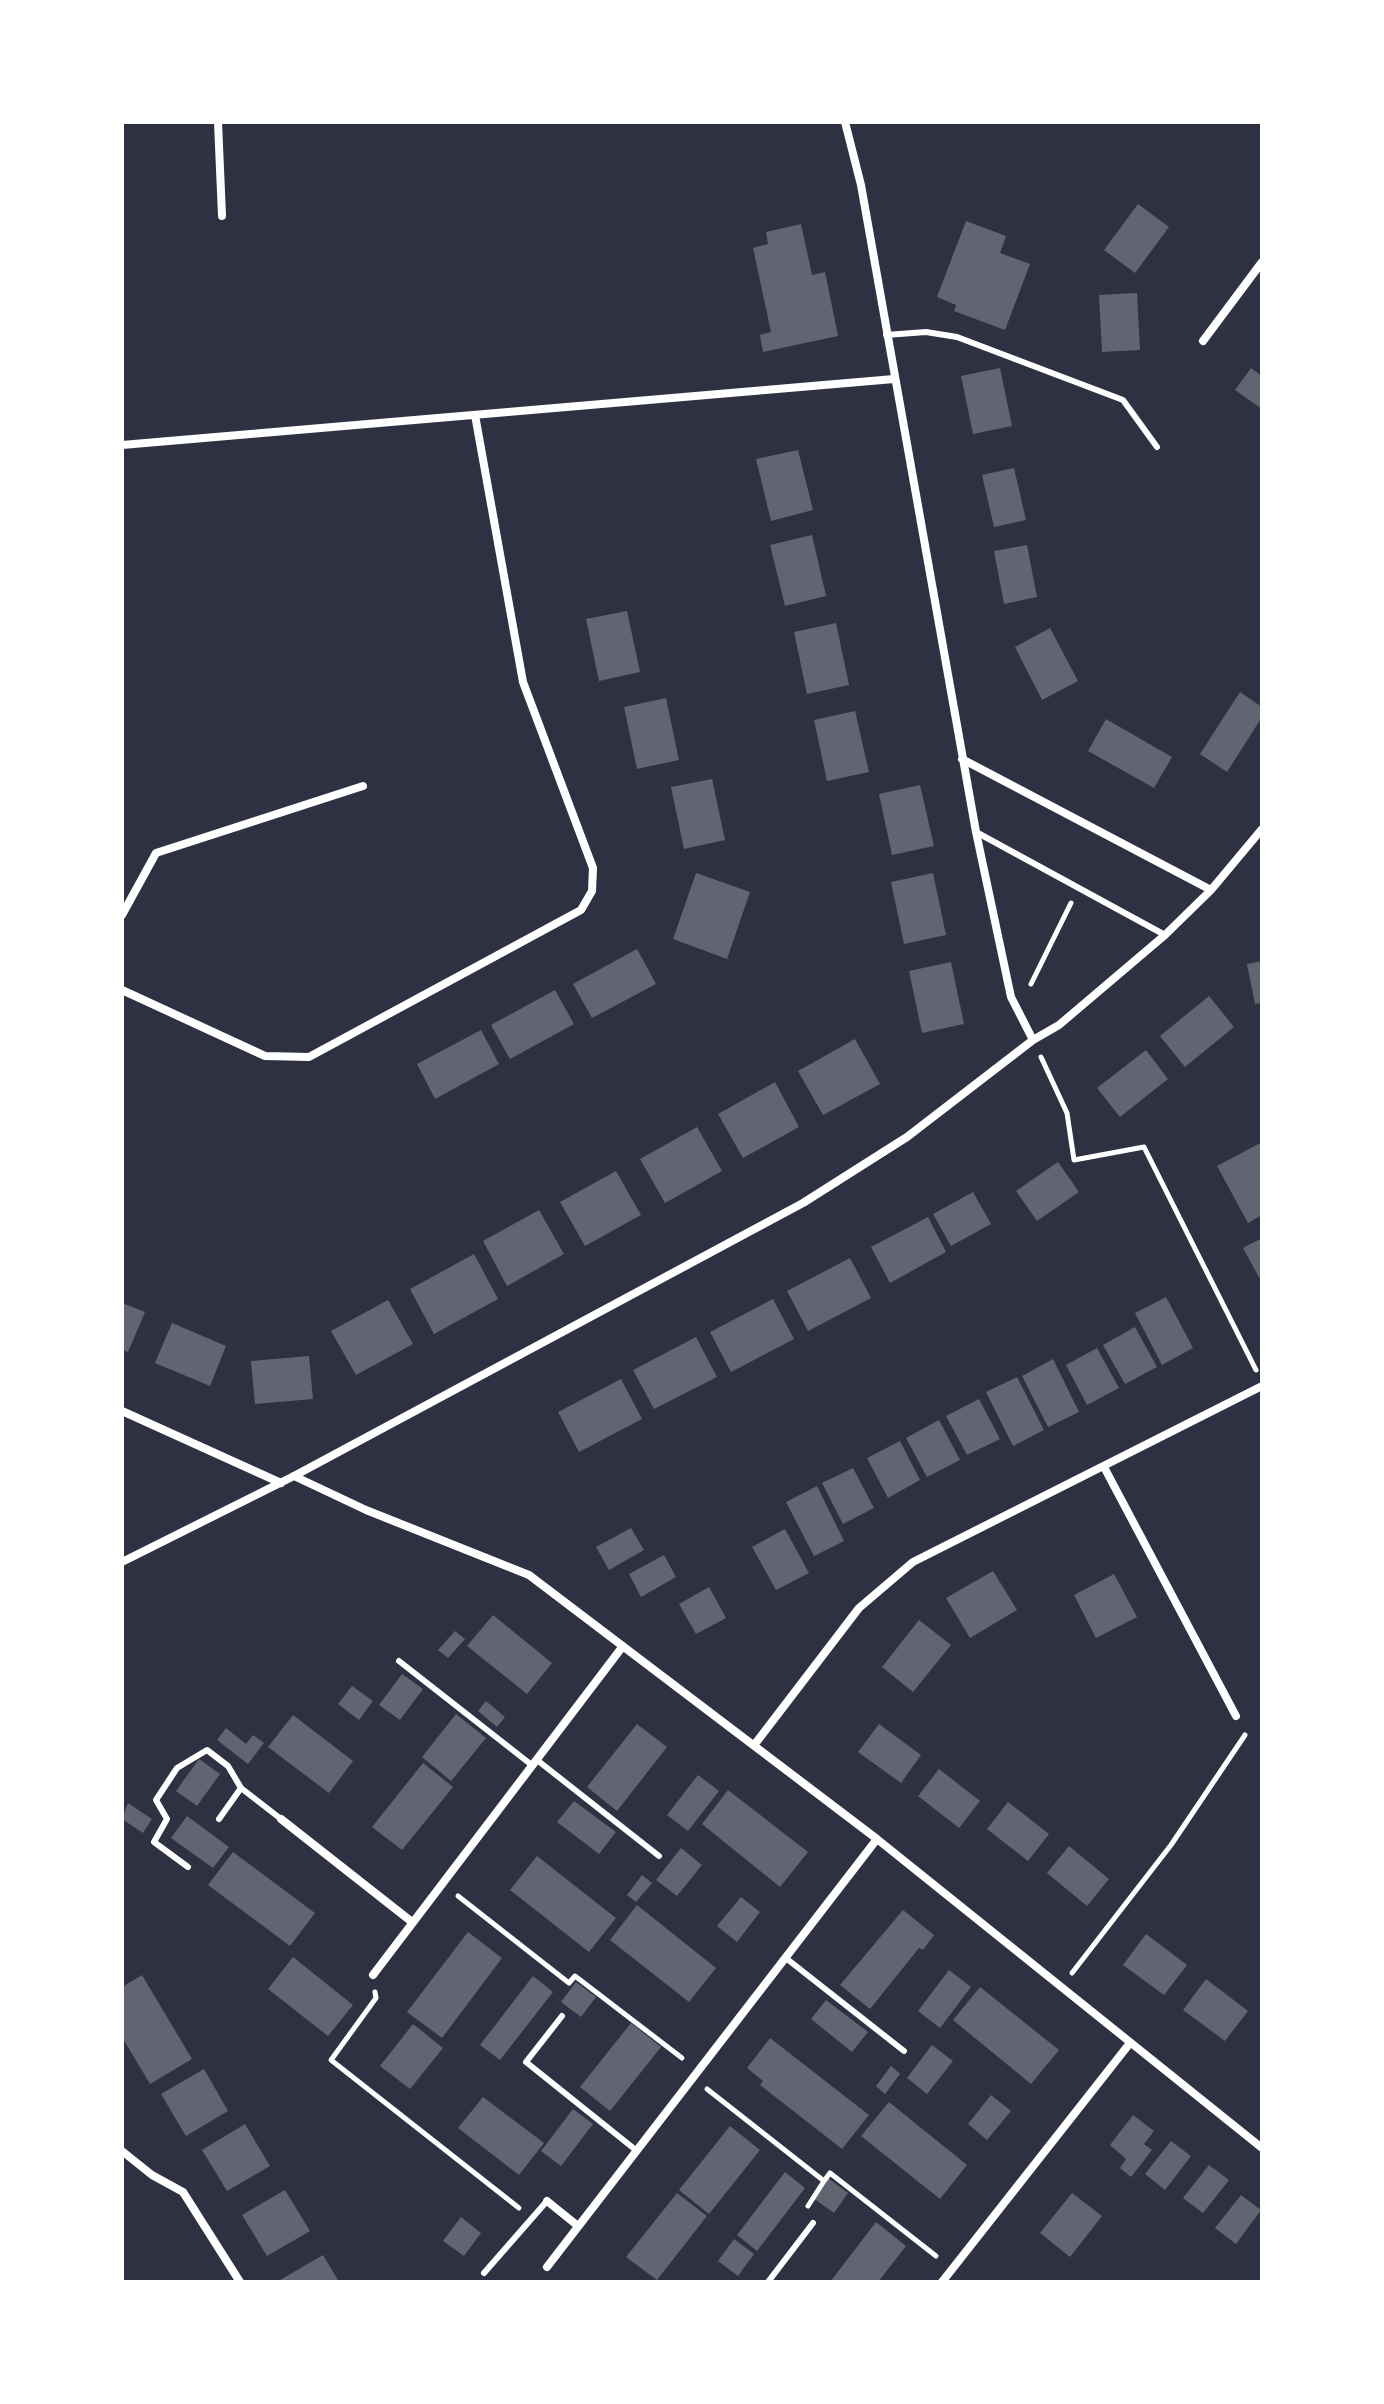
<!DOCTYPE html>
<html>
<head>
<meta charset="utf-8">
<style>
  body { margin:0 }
  #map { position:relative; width:1384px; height:2404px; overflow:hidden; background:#2d3142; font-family:"IBM Plex Serif",serif }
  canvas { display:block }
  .frame { position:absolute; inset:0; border:124px solid #fff; pointer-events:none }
</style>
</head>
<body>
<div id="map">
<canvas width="1384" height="2404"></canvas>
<div class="frame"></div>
</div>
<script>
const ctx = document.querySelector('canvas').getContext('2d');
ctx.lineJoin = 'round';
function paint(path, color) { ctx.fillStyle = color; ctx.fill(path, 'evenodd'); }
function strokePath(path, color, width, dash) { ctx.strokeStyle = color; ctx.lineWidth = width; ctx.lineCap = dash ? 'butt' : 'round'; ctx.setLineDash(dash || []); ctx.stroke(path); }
const building = new Path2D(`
  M1138,204L1169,227L1135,273L1104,250Z
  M966,221L1006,236L1000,253L1030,264L1005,330L954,311L956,305L937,297Z
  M801,224L812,275L825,272L838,336L763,352L760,335L771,332L753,248L768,244L766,232Z
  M1137,293L1140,350L1102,352L1099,295Z
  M1000,368L1012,426L973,434L961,376Z
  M1251,368L1262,376V409L1235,390Z
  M798,450L813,510L771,521L756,459Z
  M1014,468L1026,520L994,527L982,475Z
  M812,535L826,596L785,606L770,545Z
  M1027,545L1037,597L1004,604L994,551Z
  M627,611L640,672L599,681L586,619Z
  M836,623L849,685L807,694L794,632Z
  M1050,628L1078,681L1042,700L1015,647Z
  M1240,692L1262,707V717L1227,772L1200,754Z
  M666,698L679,760L637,769L624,707Z
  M855,711L869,772L827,781L814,720Z
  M1106,719L1172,757L1154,788L1088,751Z
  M712,779L725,840L684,849L671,787Z
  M920,785L934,846L892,855L879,794Z
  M696,873L750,892L727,959L673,939Z
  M933,873L946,935L904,944L891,882Z
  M637,949L656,984L592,1018L573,984Z
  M1262,961V1003L1255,1004L1247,964Z
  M951,962L964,1024L922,1033L909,971Z
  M555,990L574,1024L510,1059L491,1025Z
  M1209,996L1234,1027L1185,1067L1160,1036Z
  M481,1030L499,1064L435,1099L417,1064Z
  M855,1039L880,1084L823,1115L798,1071Z
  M1146,1050L1168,1079L1120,1117L1097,1088Z
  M775,1082L799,1127L743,1158L718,1114Z
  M697,1127L722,1171L665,1203L640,1159Z
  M1262,1142V1215L1248,1223L1217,1166Z
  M1058,1162L1079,1192L1037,1221L1016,1191Z
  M616,1171L641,1215L585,1246L560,1202Z
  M973,1192L991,1224L951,1246L933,1214Z
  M539,1210L564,1254L507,1286L483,1241Z
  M928,1217L946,1252L890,1283L871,1247Z
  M1262,1238V1283L1243,1248Z
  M474,1254L498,1299L434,1334L410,1289Z
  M850,1258L871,1298L808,1331L787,1291Z
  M1166,1297L1193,1348L1162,1365L1135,1313Z
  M773,1299L794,1339L731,1372L710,1332Z
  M388,1300L413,1344L356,1375L331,1331Z
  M122,1303L145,1312L128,1352L122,1350Z
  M172,1323L226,1346L210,1386L155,1363Z
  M1135,1327L1157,1367L1125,1384L1103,1345Z
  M696,1337L717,1377L654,1409L633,1370Z
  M1097,1348L1119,1388L1087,1405L1066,1365Z
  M309,1356L313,1399L255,1404L251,1361Z
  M1053,1359L1079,1412L1048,1427L1022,1376Z
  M1017,1377L1044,1430L1013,1446L986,1392Z
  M621,1379L642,1419L579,1452L558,1412Z
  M979,1399L1000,1439L967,1455L946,1416Z
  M939,1420L960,1460L927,1477L906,1438Z
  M900,1441L920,1480L888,1498L867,1458Z
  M853,1468L874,1508L843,1524L822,1483Z
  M817,1486L844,1541L814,1556L786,1502Z
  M631,1528L644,1550L609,1570L596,1547Z
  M785,1529L809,1573L776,1590L752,1547Z
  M664,1555L676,1577L641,1597L629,1574Z
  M993,1571L1017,1610L970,1638L946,1598Z
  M1114,1574L1137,1617L1096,1638L1074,1595Z
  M709,1587L726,1618L696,1634L679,1604Z
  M493,1615L552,1663L527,1694L467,1646Z
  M919,1620L951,1645L913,1692L882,1667Z
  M455,1631L465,1639L448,1658L438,1650Z
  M402,1674L423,1689L400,1720L379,1705Z
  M352,1686L373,1701L359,1720L338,1704Z
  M486,1701L505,1717L497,1727L478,1711Z
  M456,1714L486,1738L451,1781L422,1757Z
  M293,1715L353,1761L329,1793L268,1747Z
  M637,1724L667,1747L617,1811L587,1787Z
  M879,1724L921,1755L901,1783L858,1752Z
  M226,1728L246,1744L253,1735L264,1743L248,1764L217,1740Z
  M199,1759L220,1774L197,1806L176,1791Z
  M423,1763L453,1787L402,1850L372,1827Z
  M939,1769L980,1801L959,1828L918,1796Z
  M698,1775L719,1791L688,1831L667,1815Z
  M728,1790L808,1852L780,1887L702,1824Z
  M574,1801L616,1832L599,1854L557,1822Z
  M1008,1802L1049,1834L1028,1861L987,1829Z
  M128,1803L152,1819L143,1833L122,1819Z
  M187,1816L229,1847L213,1868L171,1838Z
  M1069,1846L1109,1879L1087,1906L1047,1873Z
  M681,1848L702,1865L677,1896L656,1880Z
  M233,1852L315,1913L290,1946L208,1885Z
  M537,1856L616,1918L589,1952L510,1890Z
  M642,1875L652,1883L636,1902L627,1895Z
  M741,1897L760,1912L737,1942L717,1926Z
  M637,1905L716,1968L689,2002L610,1940Z
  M903,1910L934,1935L923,1950L919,1948L870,2009L840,1985Z
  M468,1932L502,1958L442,2038L407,2012Z
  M1146,1934L1187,1965L1164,1995L1123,1965Z
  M293,1957L353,2005L328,2036L268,1989Z
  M949,1970L971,1987L940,2028L918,2011Z
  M142,1975L192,2059L150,2084L122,2037V1987Z
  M533,1976L553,1992L500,2060L480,2045Z
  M1206,1979L1248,2011L1225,2041L1183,2010Z
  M576,1982L596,1997L581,2017L561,2002Z
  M980,1987L1059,2050L1031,2084L953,2020Z
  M826,2000L868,2032L852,2052L811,2019Z
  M631,2023L661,2047L610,2111L580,2087Z
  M413,2024L443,2048L410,2089L380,2066Z
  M770,2038L869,2115L842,2149L760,2085L763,2081L747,2068Z
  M932,2045L953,2061L927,2094L907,2078Z
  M891,2066L900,2074L885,2094L876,2086Z
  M204,2069L228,2111L186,2136L161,2094Z
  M991,2095L1011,2111L987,2140L968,2124Z
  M483,2097L544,2143L519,2175L458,2128Z
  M889,2102L967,2165L940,2199L861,2136Z
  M573,2109L593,2124L561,2166L541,2151Z
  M1133,2115L1154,2131L1144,2144L1152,2150L1131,2177L1120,2168L1126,2159L1110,2145Z
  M245,2124L270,2166L227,2191L202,2150Z
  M730,2126L760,2150L709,2214L679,2190Z
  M1171,2141L1191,2156L1165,2190L1145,2174Z
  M1209,2165L1229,2180L1203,2213L1183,2198Z
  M785,2172L805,2188L757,2251L737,2235Z
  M828,2178L848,2193L834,2213L813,2198Z
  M285,2190L310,2231L267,2256L242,2215Z
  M677,2193L707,2216L657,2280L626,2257Z
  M1072,2193L1102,2216L1070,2257L1040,2233Z
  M1241,2195L1261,2210L1236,2244L1215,2228Z
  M461,2217L481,2233L464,2256L443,2241Z
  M876,2222L906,2246L878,2282H830Z
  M734,2239L754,2254L738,2276L718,2261Z
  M323,2255L339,2282H281L280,2280Z`);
const path = new Path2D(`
  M1031,984L1071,903
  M1041,1057L1067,1113L1074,1160L1144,1147L1256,1370
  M458,1896L569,1983L575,1976L682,2058
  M1072,1973L1171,1845L1245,1735
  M375,1992L376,1998L331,2060L519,2208
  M707,2089L824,2181L830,2173L936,2256
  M808,2206L824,2181`);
const service = new Path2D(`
  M886,335L926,332L957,337L1123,400L1157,447
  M976,832L1165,935
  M399,1661L533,1766
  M537,1760L659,1856
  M219,1819L241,1788L281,1819
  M188,1867L154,1842L167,1819L156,1800L177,1768L207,1750L228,1766L241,1788
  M787,1959L904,2051
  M562,2016L526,2062L637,2151
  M484,2273L547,2201
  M768,2282L813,2223`);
const minor = new Path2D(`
  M218,122L222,216
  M845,122L861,185L976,832L1011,997L1033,1040
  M1203,341L1262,262
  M122,445L894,379
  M962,759L1211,890
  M122,915L156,853L363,786
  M122,990L265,1056L309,1057L581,910L592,891L593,868L523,682L475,415
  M122,1411L281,1483
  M1104,1467L1236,1716
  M294,1476L366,1510L529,1575L877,1839L1262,2148
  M122,1562L294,1476L803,1203L907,1137L1033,1040L1059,1025L1165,935L1211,890L1262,829
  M755,1744L859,1608L913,1562L1262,1386
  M281,1819L412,1922
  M373,1975L623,1646
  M122,2151L152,2175L183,2192L240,2282
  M547,2201L578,2226
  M547,2267L877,1839
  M942,2282L1130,2043`);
paint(building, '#626471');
strokePath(path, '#fff', 5);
strokePath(service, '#fff', 6);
strokePath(minor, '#fff', 8);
</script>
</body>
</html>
